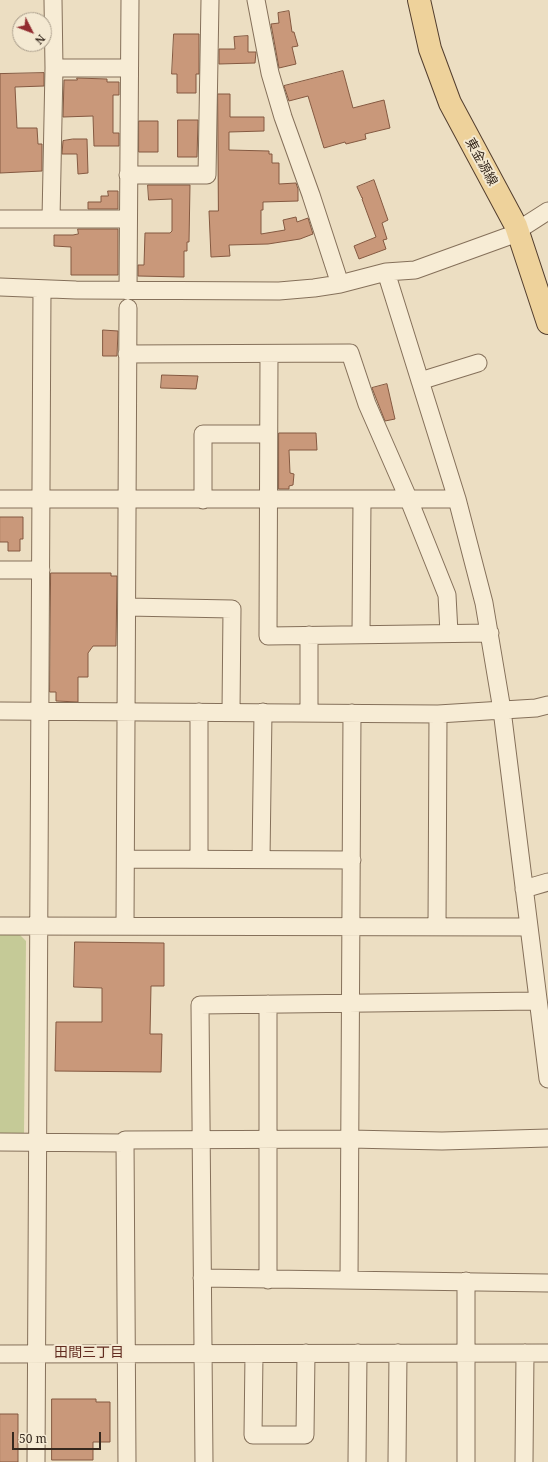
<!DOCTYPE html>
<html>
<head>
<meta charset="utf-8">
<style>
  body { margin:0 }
  #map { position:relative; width:548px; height:1462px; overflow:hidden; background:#ecdec2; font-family:"Noto Serif",serif }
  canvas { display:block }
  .north { position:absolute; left:12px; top:12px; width:40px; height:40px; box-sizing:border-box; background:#f4e9d2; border:1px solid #a89c8a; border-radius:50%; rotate:132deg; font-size:11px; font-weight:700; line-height:16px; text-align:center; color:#36291e }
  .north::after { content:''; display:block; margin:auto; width:14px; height:18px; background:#922c30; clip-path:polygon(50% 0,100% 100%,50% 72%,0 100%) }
  .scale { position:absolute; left:12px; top:1432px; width:89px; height:18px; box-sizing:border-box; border:2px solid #36291e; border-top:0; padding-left:5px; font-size:12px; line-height:14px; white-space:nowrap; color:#36291e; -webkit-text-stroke:3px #f4e9d2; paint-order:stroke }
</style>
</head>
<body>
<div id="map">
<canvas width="548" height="1462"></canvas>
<div class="north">N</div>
<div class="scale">50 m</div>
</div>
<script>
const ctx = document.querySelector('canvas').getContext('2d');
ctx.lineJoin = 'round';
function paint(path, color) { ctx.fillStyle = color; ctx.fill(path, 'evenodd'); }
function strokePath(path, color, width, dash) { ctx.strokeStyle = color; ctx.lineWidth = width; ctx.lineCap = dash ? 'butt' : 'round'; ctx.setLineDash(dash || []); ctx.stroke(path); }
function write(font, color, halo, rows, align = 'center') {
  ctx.font = font + ' "Noto Serif","Noto Sans JP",serif'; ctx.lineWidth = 4; ctx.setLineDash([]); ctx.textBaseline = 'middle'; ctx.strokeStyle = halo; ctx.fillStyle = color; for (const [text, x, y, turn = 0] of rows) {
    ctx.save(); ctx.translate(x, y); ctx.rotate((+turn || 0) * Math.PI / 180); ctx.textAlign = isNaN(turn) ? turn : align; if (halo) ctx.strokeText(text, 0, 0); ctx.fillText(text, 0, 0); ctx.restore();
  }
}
const green = new Path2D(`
  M0,933H18L26,941L24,1134L0,1137Z`);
const building = new Path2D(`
  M289,11L292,32H294L298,46L292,47L296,64L279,68L271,24L279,23L278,13Z
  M174,34H199V74H196V93H177V74H172Z
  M248,36V52H256L255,63L219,64V49H235L234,37Z
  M343,71L353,108L384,100L390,128L365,134L366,139L346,144L345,142L324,148L308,96L289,101L284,86Z
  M44,73V86L15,87L17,128H37L38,144H42V171L0,173V74Z
  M77,78L107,79V82H119V95H113V133H119V146H94L93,116L63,117L64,80H77Z
  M218,94H230V117H264V131L229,132V150L269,151V154H272V163H279V184L296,183L298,189V201L263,202V210H261V234L285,230L283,220L296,217L297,222L308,218L313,234L300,239L268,244L229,245L230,256L211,257L209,211H218Z
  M178,120H198L197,157H178Z
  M139,121H158V152H139Z
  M73,139H87L88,173L78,174L77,154H62L63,141Z
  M374,180L388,220L382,223L387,239L383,240L386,249L359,259L354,246L376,237L362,199L363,198H362L357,187Z
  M148,185H190L189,242H187V251H184V277L138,276V265H144L145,233H170L172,231V199L149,200Z
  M108,191H118V209H88V202H101V196H108Z
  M78,229H118V275H71V247L54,246V235H73L78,234Z
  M103,330L118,331L117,356H103Z
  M162,375L198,376L196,389L161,388Z
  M387,384L395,419L385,421L372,388Z
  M279,433H316L317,450H289L290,473L294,474L293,485L289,486V489H279Z
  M0,517H23V539H20V551H8V542H0Z
  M51,573H111V576H117L116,646H93L88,653V677H78V702L56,701V692H50Z
  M75,942L164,943V986H151L150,1034H162L161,1072L55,1071L56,1022H102V988L74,987Z
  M52,1399H96V1402H110V1442H93V1460H52Z
  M0,1414H18V1462H0Z`);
const minor = new Path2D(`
  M53,0L54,68H129
  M256,0L270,73L283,117L311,195L340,284
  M128,175H207L210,0
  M0,219H128
  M51,219L54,68
  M386,272L457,499L484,603L502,710L548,1079
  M0,287L76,290L279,291L314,288L340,284L386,272L415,270L509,236L548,211
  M128,291L130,0
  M127,354L350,353L367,404L409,500L447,595L449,633
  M269,354L268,636L490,633
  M420,381L478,363
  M0,499H457
  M203,500V434H268
  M0,570H41
  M127,607L232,609L231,712
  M361,634L362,500
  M309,635V713
  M0,711L438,714L536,708L548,705
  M199,712V859
  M126,859L352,860
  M261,859L263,712
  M524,889L548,882
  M0,926L528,927
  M125,926L128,308
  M437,927L438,714
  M0,1142L125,1143
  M202,1278L548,1283
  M268,1280V1004
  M349,1280L352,713
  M466,1281V1462
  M0,1354L548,1353
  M254,1354L253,1435H305L306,1353
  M36,1462L42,289
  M127,1462L125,1140L350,1139L442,1141L548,1138
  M204,1462L200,1005L538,1001
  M357,1462L358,1353
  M397,1462L398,1353
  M524,1462L525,1353`);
const major = new Path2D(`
  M419,0L430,49L450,103L516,226L548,323`);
const streetNames = [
  ["東金源線",481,162,61]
];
const neighbourhoodNames = [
  ["田間三丁目",89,1353]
];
paint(green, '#c5ca97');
paint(building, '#c9987a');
strokePath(building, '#845941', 1);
strokePath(minor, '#85705a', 19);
strokePath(major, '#533e2e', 24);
strokePath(minor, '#f7ecd5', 17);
strokePath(major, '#eed29b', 22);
write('13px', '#36291e', '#f4e9d2', streetNames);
write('14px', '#612b1f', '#f4e9d2', neighbourhoodNames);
</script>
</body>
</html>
